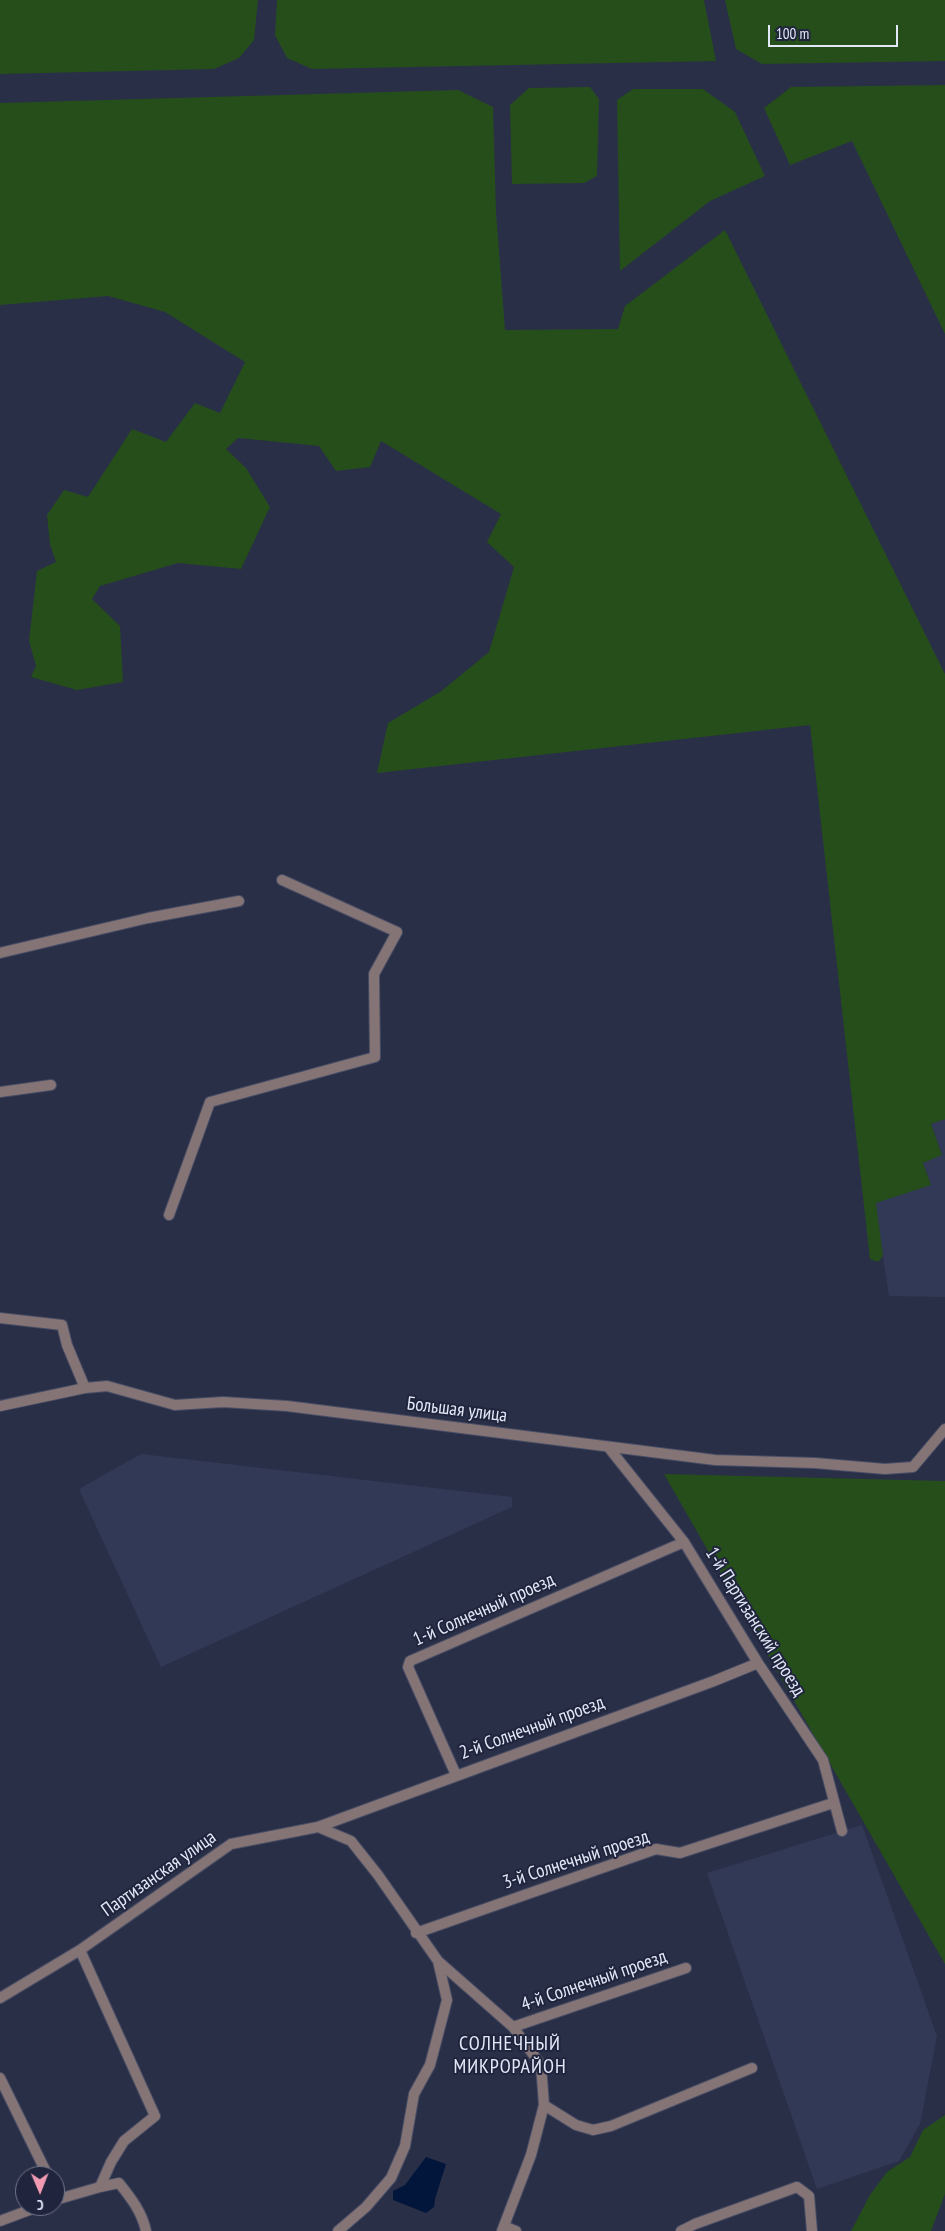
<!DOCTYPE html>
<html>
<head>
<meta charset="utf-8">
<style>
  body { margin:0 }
  #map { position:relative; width:945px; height:2231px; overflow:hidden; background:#2a2f48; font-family:"PT Sans Narrow",sans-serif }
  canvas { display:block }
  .north { position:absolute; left:15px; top:2166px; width:50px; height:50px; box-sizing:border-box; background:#20253d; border:1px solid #6e7388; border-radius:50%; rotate:179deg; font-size:14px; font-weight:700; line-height:20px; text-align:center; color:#e3e8f8 }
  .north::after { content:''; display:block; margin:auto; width:18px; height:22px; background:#f19ab2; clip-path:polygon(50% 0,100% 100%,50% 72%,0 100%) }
  .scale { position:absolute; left:768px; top:25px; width:130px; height:22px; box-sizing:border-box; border:2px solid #e3e8f8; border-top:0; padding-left:6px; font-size:15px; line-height:18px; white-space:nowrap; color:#e3e8f8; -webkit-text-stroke:4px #20253d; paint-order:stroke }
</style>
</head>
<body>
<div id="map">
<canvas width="945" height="2231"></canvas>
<div class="north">С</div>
<div class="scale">100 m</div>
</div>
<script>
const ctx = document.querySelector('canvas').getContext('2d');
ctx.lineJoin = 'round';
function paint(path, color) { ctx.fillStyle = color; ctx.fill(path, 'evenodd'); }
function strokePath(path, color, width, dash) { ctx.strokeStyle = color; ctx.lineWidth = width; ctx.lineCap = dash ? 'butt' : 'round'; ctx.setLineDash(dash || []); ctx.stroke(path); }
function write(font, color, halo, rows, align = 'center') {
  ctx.font = font + ' "PT Sans Narrow",sans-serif'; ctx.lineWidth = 4; ctx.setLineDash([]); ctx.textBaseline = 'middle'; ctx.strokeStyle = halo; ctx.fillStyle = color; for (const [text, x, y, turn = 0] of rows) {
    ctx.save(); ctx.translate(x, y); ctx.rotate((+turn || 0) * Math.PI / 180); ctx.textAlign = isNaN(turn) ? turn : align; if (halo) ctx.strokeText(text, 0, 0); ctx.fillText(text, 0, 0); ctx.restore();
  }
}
const built = new Path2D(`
  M945,1119V1297L889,1296L875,1203L931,1185L923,1163L942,1154L931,1124Z
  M141,1454L512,1497V1507L161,1667L79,1489Z
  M862,1825L937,2036L920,2124L899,2161L817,2189L707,1873Z`);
const green = new Path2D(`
  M0,0H258L254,40L239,58L214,69L0,74Z
  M277,0H704L716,61L312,69L287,58L275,35Z
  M725,0H945V61L762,64L736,49Z
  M945,85V334L852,141L790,165L764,108L791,87Z
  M590,87L599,99L597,176L584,183L512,184L510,105L529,88Z
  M633,89H703L735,112L765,176L710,201L620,271L617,100Z
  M458,90L493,107L496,212L505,330L618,329L625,306L725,230L945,674V1119L931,1124L942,1155L923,1163L931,1185L876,1203L883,1256L878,1262L870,1259L810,725L377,773L388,723L440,692L489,652L514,567L487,542L501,514L381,441L370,467L336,471L319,446L238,438L226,449L246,468L270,507L241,569L178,563L100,586L92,599L120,626L123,682L77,690L31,677L36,666L29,641L37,571L56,562L50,544L47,515L64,490L88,497L132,429L166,442L195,403L220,413L245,362L165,312L108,296L0,305V103Z
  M664,1474L945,1481V1964Z
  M945,2115V2194L931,2231H851L870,2195L887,2172L910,2157L923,2130Z`);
const water = new Path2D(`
  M426,2157L446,2164L435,2199L434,2207L426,2213L393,2200V2191L405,2185Z`);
const minor = new Path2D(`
  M0,953L148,918L239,901
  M0,1092L51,1085
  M169,1215L210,1102L375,1057L374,974L397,932L282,880
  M0,1318L62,1325L67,1345L85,1388
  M0,1406L85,1388L107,1386L175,1405L223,1402L287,1406L715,1460L815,1463L885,1469L913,1467L945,1429
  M609,1448L684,1542L758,1663L823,1760L842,1831
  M456,1775L408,1667L410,1661L684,1542
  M318,1827L714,1681L758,1663
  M416,1933L656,1849L680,1853L833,1803
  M80,1950L155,2116L124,2141L111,2162L100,2187
  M438,1961L513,2027L541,2065L544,2105L531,2155L502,2231
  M0,1998L80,1950L231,1844L318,1827L351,1841L378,1875L438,1961L447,2000L430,2065L414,2094L405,2146L391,2178L366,2207L338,2231
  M513,2027L686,1968
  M0,2078L48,2176
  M544,2105L576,2125L593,2130L611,2126L752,2068
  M55,2200L100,2187L119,2183C131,2198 142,2212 146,2231
  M0,2221L40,2206
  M504,2226L516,2231
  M681,2231L695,2224L797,2187L809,2196L812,2231`);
const streetNames = [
  ["Большая улица",457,1410,7],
  ["1-й Солнечный проезд",484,1610,-24],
  ["1-й Партизанский проезд",755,1622,58],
  ["2-й Солнечный проезд",532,1728,-20],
  ["3-й Солнечный проезд",576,1860,-18],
  ["Партизанская улица",159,1874,-35],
  ["4-й Солнечный проезд",594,1981,-19]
];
const neighbourhoodNames = [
  ["СОЛНЕЧНЫЙ",510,2044],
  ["МИКРОРАЙОН",510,2067]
];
paint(built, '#323956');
paint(green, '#254e1b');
paint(water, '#01163a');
strokePath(minor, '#484d64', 12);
strokePath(minor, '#847476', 10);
write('19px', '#e3e8f8', '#20253d', streetNames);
ctx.letterSpacing = '1px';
write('20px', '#e3e8f8', '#20253d', neighbourhoodNames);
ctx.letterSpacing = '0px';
</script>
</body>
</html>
